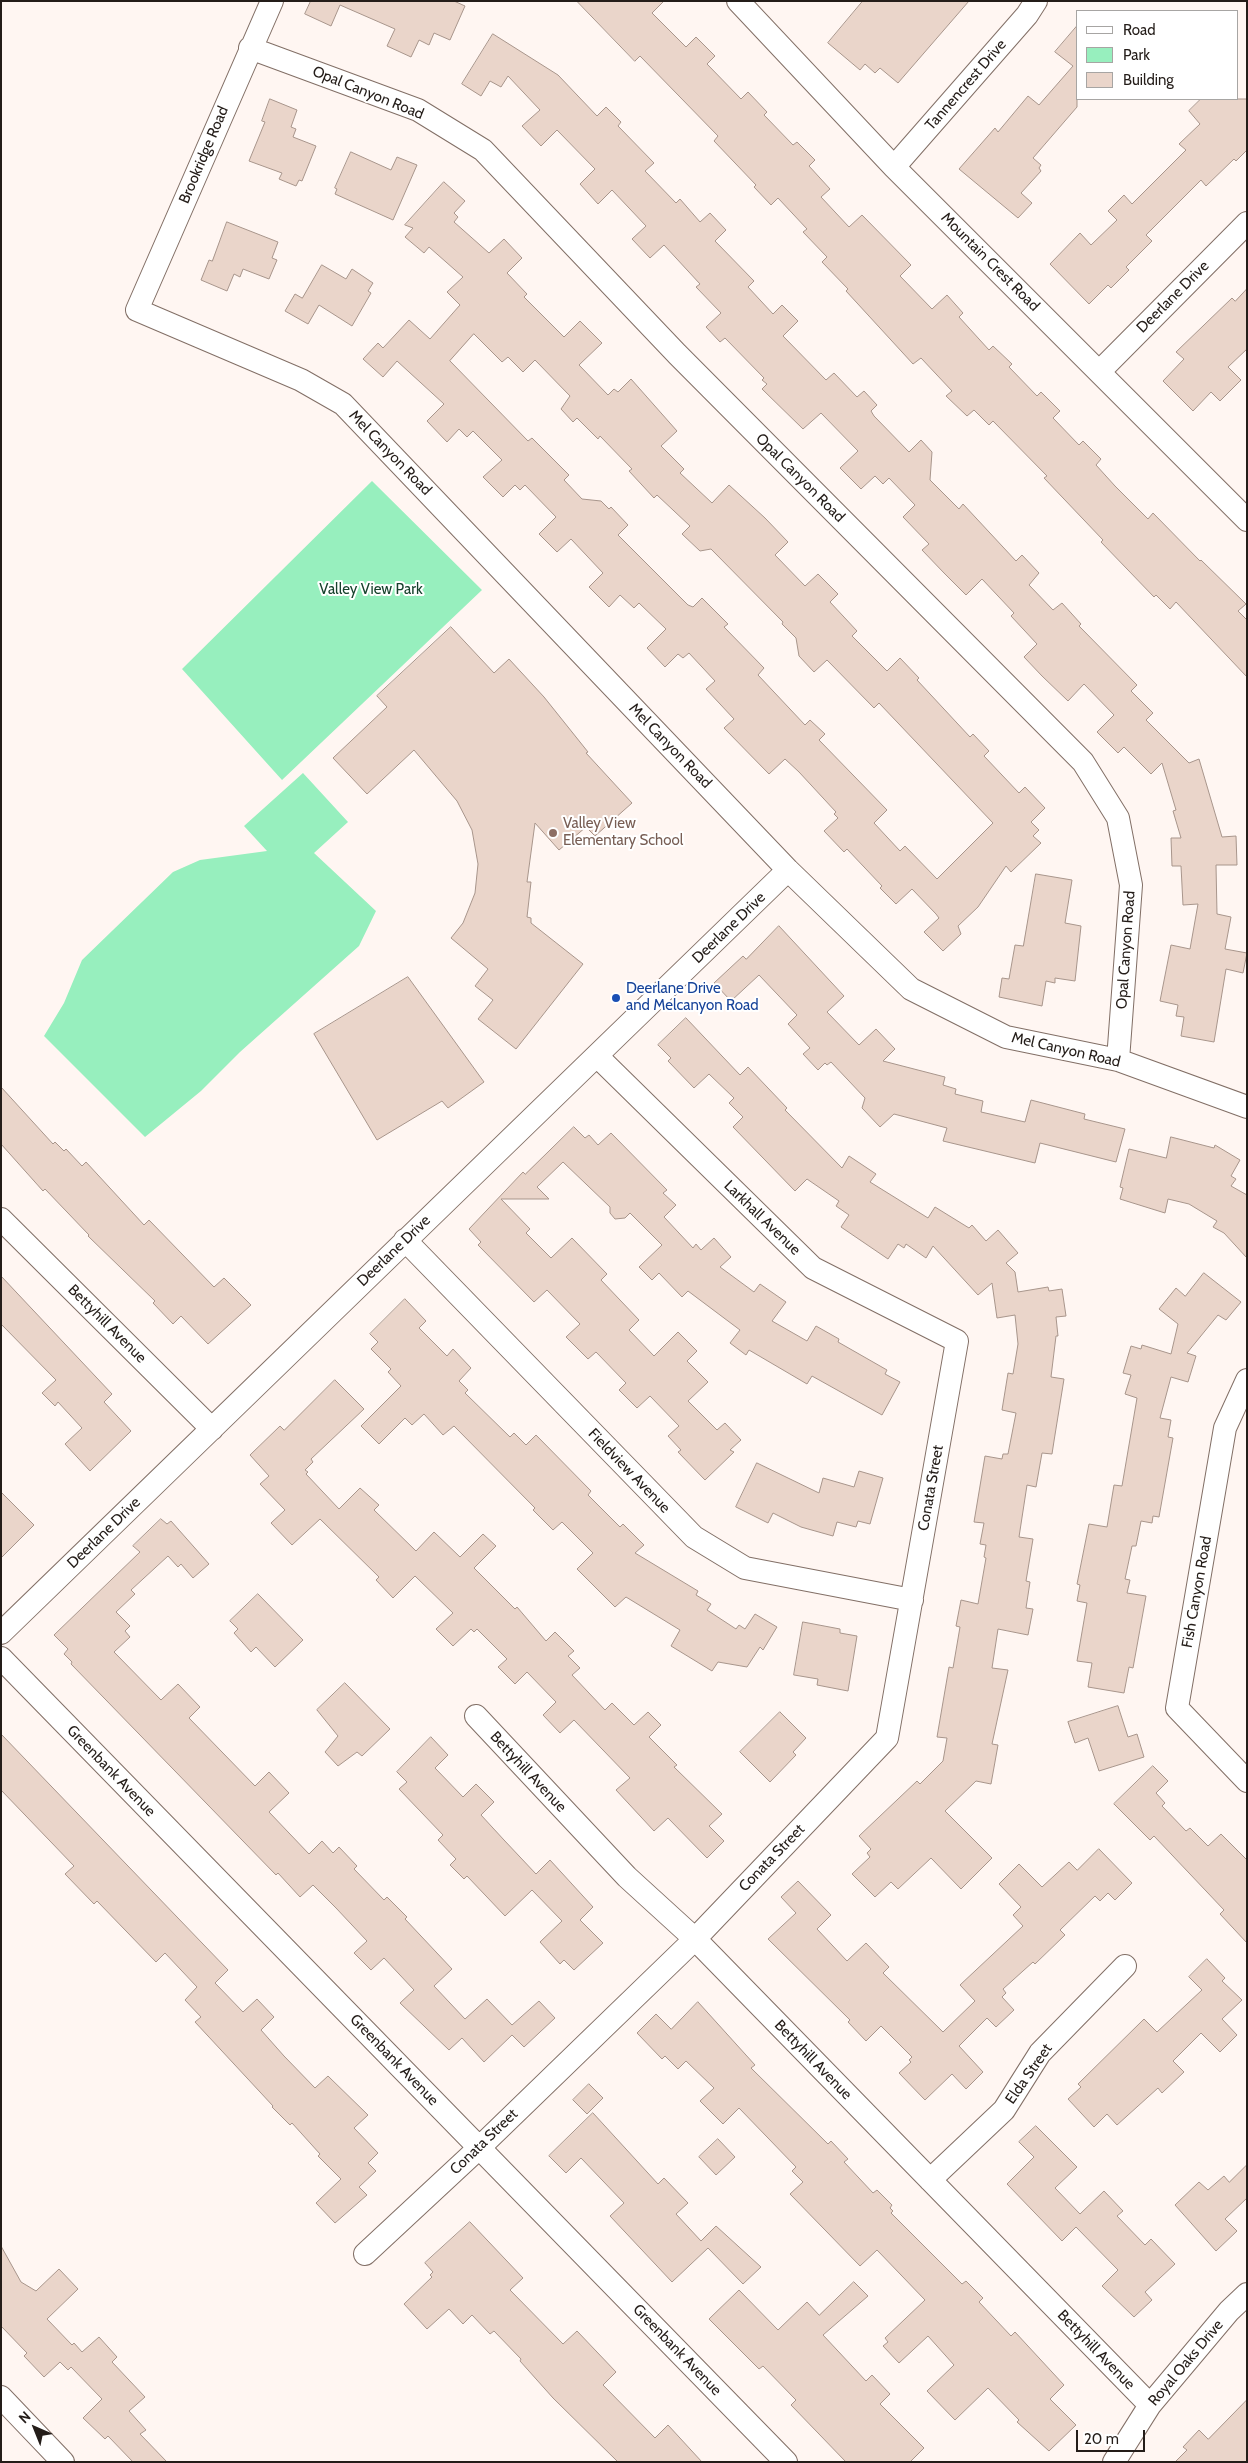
<!DOCTYPE html>
<html>
<head>
<meta charset="utf-8">
<style>
  body { margin:0 }
  #map { position:relative; width:1248px; height:2463px; overflow:hidden; background:#fff6f2; font-family:Cabin,sans-serif }
  canvas { display:block }
  .frame { position:absolute; inset:0; border:2px solid #241d19; pointer-events:none }
  .legend { position:absolute; left:1076px; top:10px; width:162px; height:90px; box-sizing:border-box; background:#fff; border:1px solid #a7a5a3; margin:0; padding:6px 9px; list-style:none; font-size:15px; color:#241d19 }
  .legend li { display:flex; align-items:center; gap:10px; height:25px }
  .legend b { width:25px; border:1px solid #a7a5a3 }
  .north { position:absolute; left:10px; top:2403px; width:50px; height:50px; -webkit-text-stroke:4px #fff; paint-order:stroke; rotate:316deg; font-size:14px; font-weight:700; line-height:20px; text-align:center; color:#241d19 }
  .north::after { content:''; display:block; margin:auto; width:18px; height:22px; background:#241d19; clip-path:polygon(50% 0,100% 100%,50% 72%,0 100%) }
  .scale { position:absolute; left:1076px; top:2430px; width:69px; height:22px; box-sizing:border-box; border:2px solid #241d19; border-top:0; padding-left:6px; font-size:15px; line-height:18px; white-space:nowrap; color:#241d19; -webkit-text-stroke:4px #fff; paint-order:stroke }
</style>
</head>
<body>
<div id="map">
<canvas width="1248" height="2463"></canvas>
<div class="frame"></div>
<ul class="legend">
<li><b style="height:6px;background:#fff"></b>Road</li>
<li><b style="height:14px;background:#97efbe"></b>Park</li>
<li><b style="height:14px;background:#ead5ca"></b>Building</li>
</ul>
<div class="north">N</div>
<div class="scale">20 m</div>
</div>
<script>
const ctx = document.querySelector('canvas').getContext('2d');
ctx.lineJoin = 'round';
function paint(path, color) { ctx.fillStyle = color; ctx.fill(path, 'evenodd'); }
function strokePath(path, color, width, dash) { ctx.strokeStyle = color; ctx.lineWidth = width; ctx.lineCap = dash ? 'butt' : 'round'; ctx.setLineDash(dash || []); ctx.stroke(path); }
function write(font, color, halo, rows, align = 'center') {
  ctx.font = font + ' Cabin,sans-serif'; ctx.lineWidth = 4; ctx.setLineDash([]); ctx.textBaseline = 'middle'; ctx.strokeStyle = halo; ctx.fillStyle = color; for (const [text, x, y, turn = 0] of rows) {
    ctx.save(); ctx.translate(x, y); ctx.rotate((+turn || 0) * Math.PI / 180); ctx.textAlign = isNaN(turn) ? turn : align; if (halo) ctx.strokeText(text, 0, 0); ctx.fillText(text, 0, 0); ctx.restore();
  }
}
const green = new Path2D(`
  M372,481L482,590L282,780L182,669Z
  M303,773L348,822L314,853L376,911L359,946L240,1052L201,1091L145,1137L44,1036L64,1003L82,960L173,872L200,860L267,851L244,826Z`);
const building = new Path2D(`
  M311,1H454L465,6L450,40L434,33L429,45L419,40L411,57L387,46L395,29L340,5L331,26L305,14Z
  M577,1H664L652,13L686,47L696,37L715,56L707,64L741,99L748,92L767,112L764,115L793,145L797,142L815,160L809,166L830,189L821,197L849,227L862,215L911,265L900,276L932,309L947,295L963,313L959,317L989,350L993,346L1012,364L1009,367L1037,396L1041,392L1060,411L1053,418L1079,445L1083,441L1101,459L1096,465L1115,486L1148,519L1153,513L1200,561L1201,560L1246,604L1238,611L1247,620V677L1176,602L1170,609L1156,595L1154,597L1101,542L1103,540L1044,478L1047,476L993,421L989,425L974,410L967,416L946,396L952,391L921,358L913,364L846,291L848,289L822,262L827,257L803,232L807,229L778,198L771,205L754,187L756,185L714,141L718,136L640,56L635,61Z
  M863,1H969L898,83L880,68L875,73L865,64L860,70L828,43Z
  M1077,26V107L1033,158L1041,165L1039,168L1041,171L1021,193L1032,203L1018,218L959,169L995,128L998,132L1028,96L1039,105L1073,66L1055,52Z
  M493,34L558,75L597,116L606,107L621,122L618,126L654,163L645,171L676,203L680,199L700,222L710,213L726,230L715,241L754,281L748,287L773,314L782,305L798,321L783,336L826,380L834,373L857,397L864,391L877,405L871,411L874,416L909,452L921,440L932,452L930,480L959,509L963,504L1016,561L1022,555L1039,573L1029,585L1053,610L1062,603L1081,624L1079,626L1137,685L1131,691L1153,713L1146,720L1189,763L1199,759L1222,837L1236,836L1237,865H1216L1217,914L1231,917L1225,949L1247,953L1243,973L1226,969L1214,1042L1181,1036L1184,1017L1176,1016L1178,1005L1160,1001L1171,945L1190,949L1198,904L1183,905L1181,866H1172L1171,838H1181L1173,811L1176,810L1162,763L1151,774L1124,747L1118,753L1097,732L1114,715L1084,684L1068,701L1042,676L1024,657L1037,644L1011,616L1014,613L982,579L966,595L944,573L922,550L929,544L903,517L915,505L889,478L883,484L875,476L861,489L840,468L858,451L821,413L803,429L762,389L767,384L762,380L764,378L725,338L720,342L706,327L721,313L696,287L700,284L664,245L650,258L632,239L646,226L612,190L598,204L580,184L595,169L557,130L541,146L522,126L540,110L508,76L501,87L490,81L481,96L462,84Z
  M270,99L297,110L291,127L296,129L293,137L316,146L302,181L299,180L296,186L279,179L282,173L249,161L265,122L262,121Z
  M1201,99H1247V150L1236,161L1234,159L1206,186L1201,180L1146,235L1152,241L1126,267L1129,270L1111,288L1108,285L1089,304L1050,264L1080,233L1091,245L1117,220L1108,211L1124,195L1132,204L1186,150L1179,144L1200,124L1189,111Z
  M351,152L391,170L397,157L417,165L393,220L335,194L337,189L335,188Z
  M444,182L465,201L454,213L458,217L454,222L489,253L504,239L522,258L507,273L527,294L524,297L564,337L580,321L602,343L579,365L608,395L614,389L618,392L631,379L677,431L661,446L684,469L680,473L712,503L729,485L765,518L788,542L775,555L805,586L818,574L838,594L830,602L857,631L852,636L887,671L900,658L919,678L917,680L970,737L973,734L989,751L984,756L1019,793L1025,787L1045,808L1031,822L1039,830L1033,836L1041,843L1011,872L1006,866L978,907L958,926L961,934L943,951L924,932L939,918L936,914L912,889L896,904L880,888L882,886L847,849L844,852L824,831L838,818L834,814L836,812L799,772L785,759L769,774L724,728L734,719L706,689L715,681L689,653L683,658L678,654L665,667L647,648L666,629L639,603L634,608L620,595L609,607L589,587L603,573L571,539L557,552L539,534L556,517L525,485L520,490L515,485L503,497L483,477L502,460L473,431L467,437L459,429L447,442L427,421L444,404L397,361L383,377L363,359L378,343L383,348L409,320L430,339L460,305L447,292L463,277L429,247L424,253L405,237L413,228L405,225ZM474,334L502,362L508,357L523,372L535,360L570,396L561,409L573,422L577,418L598,439L600,436L632,469L629,471L654,498L657,495L690,526L682,534L700,551L711,549L783,622L782,624L796,638L799,656L814,672L827,660L874,708L879,703L993,823L937,879L905,846L900,851L874,823L887,810L819,740L825,734L810,720L805,725L758,675L764,668L724,627L728,624L702,598L693,607L688,605L618,535L628,525L611,507L609,509L601,501L582,499L564,480L569,475L532,438L528,441L450,361Z
  M227,222L278,242L272,258L277,260L269,279L243,269L240,277L234,274L227,291L201,280L209,260L212,261Z
  M322,265L346,279L352,269L373,283L368,291L371,293L352,326L319,305L308,324L285,311L295,294L302,298Z
  M1247,289V349L1228,367L1241,380L1220,401L1211,392L1193,411L1163,381L1184,359L1176,352L1232,298L1235,301Z
  M451,627L494,673L509,659L544,697L588,752L586,753L632,803L595,836L586,827L559,850L535,823L527,882H531L527,917L531,918V923L583,964L516,1049L478,1019L493,1000L475,986L488,969L451,938L463,923L475,893L478,864L472,830L457,801L414,750L367,794L333,758L387,707L377,696Z
  M1036,874L1072,880L1065,923L1081,926L1075,981L1055,978V983L1046,981L1042,1006L999,997L1002,978L1009,979L1015,945L1023,946Z
  M779,926L844,996L827,1012L859,1045L876,1029L895,1049L883,1061L945,1077L943,1085L956,1089L955,1094L983,1101L981,1112L1025,1122L1031,1100L1085,1114L1084,1119L1125,1129L1116,1162L1040,1143L1035,1163L943,1141L947,1128L894,1114L880,1127L862,1108L865,1098L831,1062L827,1065L825,1063L818,1070L803,1054L810,1048L788,1024L797,1015L759,975L731,1001L714,983L743,956L746,959Z
  M408,977L484,1082L448,1108L442,1101L377,1140L314,1034Z
  M686,1018L740,1075L748,1067L787,1108L785,1110L842,1168L849,1156L876,1174L870,1182L928,1218L935,1207L969,1228L972,1225L986,1241L998,1230L1018,1253L1006,1263L1015,1272L1018,1292L1048,1287L1049,1291L1062,1289L1066,1316L1056,1317L1058,1336H1056L1051,1377L1064,1379L1054,1441L1052,1454L1042,1453L1036,1487L1027,1485L1019,1537L1033,1539L1026,1581L1030,1582L1026,1608L1033,1609L1028,1635L998,1629L992,1668L1008,1670L992,1744L998,1745L991,1784L976,1781L945,1811L992,1858L961,1889L931,1858L898,1889L891,1882L875,1897L852,1874L870,1857L867,1853L871,1849L859,1836L917,1781L920,1784L943,1761L947,1738L937,1737L949,1667L953,1668L960,1627L956,1626L961,1600L978,1604L986,1558L984,1557L986,1545L980,1544L984,1523L974,1522L985,1456L1002,1459L1003,1454H1008L1016,1413L1002,1410L1008,1373L1013,1374L1018,1344L1015,1315L997,1318L992,1283L978,1295L933,1246L926,1258L906,1244L904,1248L898,1244L888,1259L841,1227L849,1215L836,1206L839,1201L807,1179L795,1191L733,1127L743,1117L729,1103L734,1098L709,1074L694,1088L668,1061L671,1058L658,1045Z
  M1,1087L53,1144L55,1142L64,1151L66,1149L82,1166L86,1162L144,1225L149,1220L214,1287L224,1278L251,1305L208,1344L181,1316L173,1324L153,1303L155,1301L88,1236L89,1235L45,1189L43,1191L1,1144Z
  M574,1127L585,1138L589,1135L598,1145L611,1133L667,1190L663,1193L676,1205L664,1217L693,1248L696,1244L701,1250L714,1238L731,1257L720,1267L754,1292L760,1284L786,1302L772,1321L807,1341L816,1326L839,1339L838,1342L887,1370L885,1374L900,1382L882,1415L812,1376L807,1384L749,1350L746,1355L730,1343L740,1330L688,1291L682,1297L659,1273L652,1280L639,1267L662,1245L630,1213L625,1218L615,1219L610,1213V1207L563,1162L537,1187L549,1199H501L530,1229L526,1233L551,1258L572,1238L607,1274L601,1280L639,1320L629,1330L654,1356L678,1332L697,1351L687,1361L708,1382L688,1401L717,1430L725,1423L741,1440L730,1450L734,1452L705,1480L678,1452L681,1450L668,1436L679,1426L650,1396L637,1408L619,1390L626,1383L596,1352L588,1359L566,1337L580,1324L547,1290L534,1302L478,1245L481,1242L469,1229L523,1172L525,1174Z
  M1171,1137L1214,1148L1215,1145L1240,1160L1231,1176L1236,1179L1231,1186L1247,1195V1258L1224,1233L1213,1227L1217,1221L1189,1204L1168,1199L1165,1213L1120,1199L1123,1188L1120,1187L1129,1149L1166,1158Z
  M1204,1273L1241,1302L1226,1320L1218,1315L1187,1353L1196,1356L1188,1382L1171,1377L1160,1418L1171,1420L1168,1437L1173,1438L1159,1517L1153,1516L1152,1523L1141,1521L1136,1546H1132L1125,1579L1130,1580L1127,1593L1146,1596L1133,1668L1129,1667L1124,1693L1088,1687L1092,1663L1077,1661L1087,1603L1077,1601L1080,1585L1077,1584L1089,1524L1107,1527L1114,1485L1122,1486L1137,1398L1125,1394L1131,1375L1123,1373L1131,1346L1141,1349L1142,1345L1171,1354L1178,1324L1159,1309L1176,1288L1185,1296Z
  M1,1276L112,1394L104,1402L131,1431L90,1471L65,1444L82,1428L58,1402L55,1406L42,1393L56,1380L1,1324Z
  M405,1299L426,1321L419,1328L447,1356L453,1349L471,1368L459,1381L468,1390L465,1393L510,1437L514,1433L526,1445L536,1435L591,1491L588,1495L620,1527L623,1524L644,1545L635,1553L698,1591L696,1595L711,1604L707,1610L736,1629L739,1625L745,1629L755,1614L777,1627L763,1650L760,1647L747,1667L718,1662L712,1671L671,1646L680,1630L626,1597L615,1607L577,1569L593,1553L562,1522L553,1530L533,1510L535,1508L454,1426L443,1435L424,1414L412,1425L405,1418L379,1444L361,1426L401,1386L388,1372L391,1369L371,1349L378,1342L370,1334Z
  M335,1380L364,1409L311,1459L313,1462L305,1470L308,1472L306,1474L339,1509L360,1488L379,1505L374,1510L416,1551L434,1532L460,1557L483,1534L496,1546L474,1568L515,1609L517,1607L546,1641L555,1632L574,1651L568,1656L580,1668L572,1675L605,1710L612,1703L634,1725L648,1712L661,1725L649,1737L677,1765L674,1767L722,1814L709,1826L724,1841L707,1858L668,1818L654,1831L616,1790L630,1778L574,1720L560,1733L543,1715L556,1702L527,1672L515,1684L498,1667L507,1659L477,1629L474,1632L471,1629L453,1646L436,1629L453,1613L415,1576L393,1598L376,1580L379,1577L320,1519L292,1545L271,1523L285,1510L260,1484L269,1476L250,1455L280,1426L284,1430Z
  M757,1463L819,1493L823,1478L854,1487L859,1471L883,1478L870,1524L858,1521L856,1527L837,1522L833,1536L801,1527L773,1513L768,1523L736,1507Z
  M1,1492L34,1525L1,1558Z
  M161,1519L167,1524L171,1521L209,1564L193,1578L181,1564L178,1567L168,1556L131,1590L135,1594L116,1612L130,1626L125,1631L130,1637L114,1652L161,1700L178,1684L200,1707L189,1718L255,1786L269,1772L289,1793L269,1812L309,1854L322,1841L333,1853L339,1847L357,1866L354,1869L384,1900L387,1897L407,1917L405,1919L452,1969L434,1986L465,2019L487,1999L512,2025L539,2001L555,2018L524,2047L512,2035L484,2062L462,2038L449,2050L400,2003L414,1990L384,1958L371,1970L354,1953L367,1941L336,1908L313,1885L300,1897L278,1873L276,1875L71,1664L72,1662L64,1654L68,1649L54,1635L140,1552L133,1546Z
  M258,1594L303,1640L275,1667L256,1647L251,1652L234,1633L238,1629L230,1621Z
  M803,1622L840,1629V1633L857,1636L848,1691L817,1685L818,1679L794,1675Z
  M345,1683L390,1729L362,1756L357,1752L338,1766L325,1752L338,1736L317,1710Z
  M1118,1706L1128,1737L1137,1734L1144,1757L1099,1771L1088,1738L1075,1743L1068,1722Z
  M780,1712L806,1738L793,1752L796,1755L770,1782L740,1752Z
  M1,1734L228,1970L215,1983L243,2012L257,1999L274,2017L261,2030L284,2056L315,2088L328,2076L368,2115L354,2128L378,2153L368,2163L376,2171L359,2187L367,2195L335,2223L316,2203L341,2179L318,2156L320,2154L292,2123L290,2125L272,2107L273,2106L195,2022L201,2017L185,2000L197,1987L165,1953L156,1962L97,1901L94,1904L65,1874L74,1866L1,1790Z
  M431,1737L448,1755L435,1768L463,1797L476,1784L494,1802L481,1815L504,1840L536,1874L550,1860L593,1907L580,1920L603,1943L574,1970L564,1960L560,1964L540,1942L562,1921L532,1890L505,1916L467,1876L464,1879L450,1865L456,1859L438,1840L443,1835L399,1789L407,1782L397,1772Z
  M1153,1766L1168,1781L1156,1793L1165,1803L1162,1806L1186,1831L1190,1828L1208,1846L1221,1834L1247,1860V1943L1220,1914L1224,1910L1154,1836L1150,1840L1114,1804Z
  M1099,1849L1132,1883L1115,1900L1108,1893L1100,1901L1095,1896L1060,1930L1065,1935L1035,1964L1033,1962L1003,1989L1006,1993L1002,1997L1014,2010L996,2027L987,2018L959,2046L983,2072L966,2089L952,2074L925,2100L899,2073L911,2062L909,2060L912,2057L881,2026L866,2041L848,2022L850,2020L768,1939L796,1913L781,1897L798,1881L831,1915L817,1929L847,1961L866,1943L889,1967L883,1973L943,2032L975,2001L960,1985L1023,1926L1013,1915L1021,1907L999,1884L1019,1864L1042,1887L1069,1862L1077,1870Z
  M1207,1959L1225,1978L1222,1981L1242,2000L1222,2019L1237,2035L1220,2052L1201,2033L1173,2061L1184,2072L1162,2093L1158,2088L1117,2125L1107,2114L1094,2127L1068,2099L1081,2087L1078,2084L1144,2019L1157,2032L1202,1990L1189,1977Z
  M698,2002L755,2065L751,2068L828,2144L831,2141L848,2159L844,2162L873,2193L877,2190L892,2205L890,2208L893,2211L891,2213L962,2284L966,2281L983,2298L979,2302L1011,2336L1015,2332L1064,2385L1050,2399L1076,2425L1049,2451L1017,2422L1019,2420L988,2388L955,2420L927,2391L954,2365L928,2336L899,2363L883,2346L888,2342L885,2338L925,2300L877,2250L860,2266L790,2194L803,2182L792,2171L796,2167L739,2108L723,2124L700,2101L714,2088L686,2061L678,2069L665,2056L662,2059L637,2033L656,2014L671,2029Z
  M589,2084L603,2098L587,2114L573,2100Z
  M593,2113L658,2184L664,2178L688,2203L676,2214L701,2241L716,2226L761,2267L743,2284L708,2248L672,2282L610,2216L624,2203L581,2158L566,2173L549,2156Z
  M1036,2126L1077,2167L1055,2188L1080,2214L1104,2191L1123,2211L1117,2216L1145,2245L1151,2239L1175,2264L1145,2292L1152,2300L1134,2317L1102,2286L1118,2270L1076,2227L1062,2241L1007,2184L1034,2157L1019,2142Z
  M718,2139L735,2157L716,2175L699,2157Z
  M1247,2165V2198L1225,2219L1237,2231L1216,2251L1175,2205L1199,2182L1208,2190L1224,2176L1229,2182Z
  M470,2222L523,2278L510,2290L563,2344L577,2331L616,2372L603,2385L655,2438L668,2425L702,2462H618L553,2398L520,2361L521,2359L494,2331L490,2334L472,2315L463,2324L449,2309L427,2329L404,2304L432,2277L430,2275L433,2272L425,2263Z
  M1,2246L21,2282L36,2291L59,2269L78,2289L47,2319L72,2345L74,2343L82,2352L99,2337L117,2357L112,2362L145,2397L129,2411L146,2430L140,2434L167,2462H133L108,2436L105,2439L83,2418L102,2399L71,2367L68,2370L60,2362L44,2377L24,2356L27,2353L1,2326Z
  M854,2282L868,2296L823,2335L866,2381L872,2375L890,2394L880,2404L924,2448L910,2462H846L791,2405L796,2400L794,2398L763,2366L759,2369L709,2319L739,2290L778,2330L807,2302L819,2315Z
  M1247,2400V2462H1175L1187,2450L1183,2447L1199,2430L1208,2439Z`);
const minor = new Path2D(`
  M272,1L137,310L301,380L343,404L788,870L911,989L1006,1037L1118,1060L1247,1107
  M738,1L894,167L1247,520
  M250,48L418,110L483,150L677,354L1083,762L1118,818L1131,885L1118,1060
  M894,167L1027,15L1036,1
  M1100,371L1247,223
  M1,1219L212,1429
  M405,1240L694,1537L745,1568L912,1600
  M1247,1380L1225,1428L1177,1708L1247,1781
  M1,1633L788,870
  M1,1658L786,2462
  M476,1716L627,1877L695,1939L1150,2405
  M930,2180L1004,2110L1040,2053L1125,1966
  M365,2254L479,2148L695,1939L887,1738L957,1341L813,1268L597,1056
  M1,2397L63,2462
  M1114,2462L1150,2405L1229,2311L1247,2294`);
const markers = [
  [553,833,5,"#8d6e63"],
  [616,998,5,"#1a4fb4"]
];
const streetNames = [
  ["Tannencrest Drive",966,85,-49],
  ["Opal Canyon Road",368,93,22],
  ["Brookridge Road",204,155,-67],
  ["Mountain Crest Road",990,262,45],
  ["Deerlane Drive",1173,297,-45],
  ["Mel Canyon Road",390,453,46],
  ["Opal Canyon Road",800,478,45],
  ["Mel Canyon Road",670,746,46],
  ["Deerlane Drive",729,928,-44],
  ["Opal Canyon Road",1126,950,-86],
  ["Mel Canyon Road",1066,1050,13],
  ["Larkhall Avenue",762,1218,44],
  ["Deerlane Drive",394,1251,-44],
  ["Bettyhill Avenue",107,1324,45],
  ["Fieldview Avenue",629,1471,46],
  ["Conata Street",931,1488,-80],
  ["Deerlane Drive",104,1533,-44],
  ["Fish Canyon Road",1197,1592,-80],
  ["Greenbank Avenue",111,1771,46],
  ["Bettyhill Avenue",528,1772,47],
  ["Conata Street",772,1858,-46],
  ["Greenbank Avenue",394,2060,46],
  ["Bettyhill Avenue",813,2060,46],
  ["Elda Street",1029,2074,-55],
  ["Conata Street",484,2142,-44],
  ["Greenbank Avenue",677,2350,46],
  ["Bettyhill Avenue",1096,2350,46],
  ["Royal Oaks Drive",1186,2363,-50]
];
const parkNames = [
  ["Valley View Park",371,590]
];
const educationNames = [
  ["Valley View",563,824],
  ["Elementary School",563,841]
];
const transitNames = [
  ["Deerlane Drive",626,989],
  ["and Melcanyon Road",626,1006]
];
paint(green, '#97efbe');
paint(building, '#ead5ca');
strokePath(building, '#a8958b', 1);
strokePath(minor, '#826f66', 24);
strokePath(minor, '#fff', 22);
for (const [x, y, r, color] of markers) { const dot = new Path2D(); dot.arc(x, y, r, 0, 2 * Math.PI); ctx.fillStyle = color; ctx.fill(dot); strokePath(dot, '#fff', 2); }
write('15px', '#241d19', '#fff', streetNames);
write('15px', '#16412c', '#fff', parkNames);
write('15px', '#785e54', '#fff', educationNames, 'left');
write('15px', '#164399', '#fff', transitNames, 'left');
</script>
</body>
</html>
